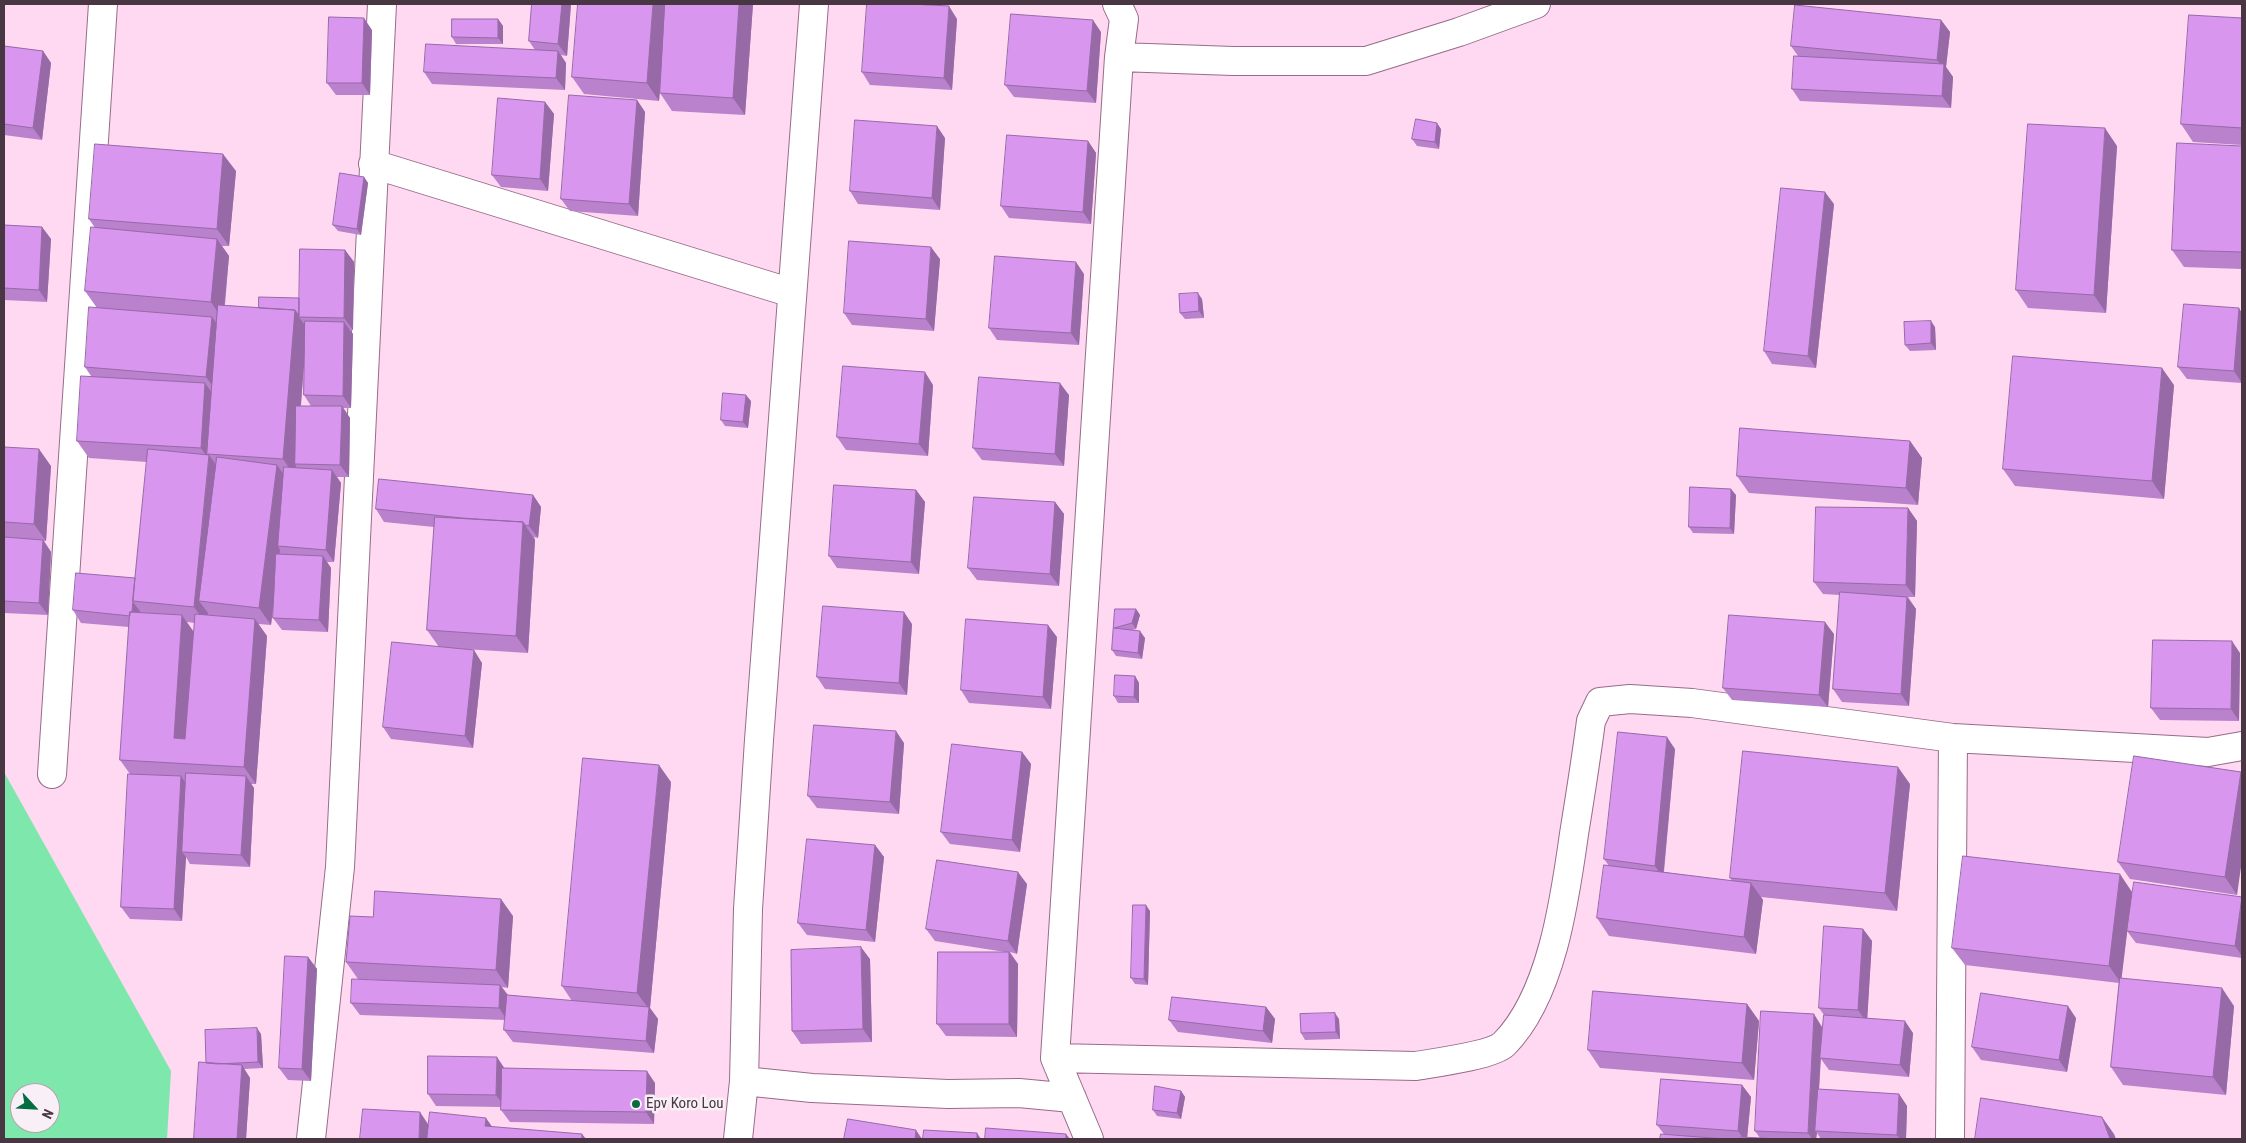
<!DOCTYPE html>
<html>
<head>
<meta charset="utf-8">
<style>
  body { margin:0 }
  #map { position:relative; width:2246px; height:1143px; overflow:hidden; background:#ffd8f2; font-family:"Roboto Condensed",sans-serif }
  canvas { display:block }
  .frame { position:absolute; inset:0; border:5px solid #483643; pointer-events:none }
  .north { position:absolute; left:10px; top:1083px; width:50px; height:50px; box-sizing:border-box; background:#f9eff6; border:1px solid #b2a5ae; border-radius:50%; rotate:115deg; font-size:14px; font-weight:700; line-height:20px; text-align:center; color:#483643 }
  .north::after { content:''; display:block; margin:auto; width:18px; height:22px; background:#066c42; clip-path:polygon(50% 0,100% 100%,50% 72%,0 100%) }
</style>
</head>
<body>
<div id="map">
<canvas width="2246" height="1143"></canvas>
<div class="frame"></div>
<div class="north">N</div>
</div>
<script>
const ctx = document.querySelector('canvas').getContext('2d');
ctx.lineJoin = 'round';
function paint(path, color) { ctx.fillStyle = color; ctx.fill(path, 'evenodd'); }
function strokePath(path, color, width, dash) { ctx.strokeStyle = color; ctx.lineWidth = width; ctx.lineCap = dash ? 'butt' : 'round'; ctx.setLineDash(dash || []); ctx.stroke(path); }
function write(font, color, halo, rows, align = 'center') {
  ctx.font = font + ' "Roboto Condensed",sans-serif'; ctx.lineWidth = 5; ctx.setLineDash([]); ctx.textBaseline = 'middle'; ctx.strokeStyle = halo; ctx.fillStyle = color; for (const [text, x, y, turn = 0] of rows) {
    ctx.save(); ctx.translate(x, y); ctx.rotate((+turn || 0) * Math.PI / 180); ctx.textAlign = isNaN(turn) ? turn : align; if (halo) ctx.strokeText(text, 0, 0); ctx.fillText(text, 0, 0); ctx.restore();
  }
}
const green = new Path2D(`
  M4,772L171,1071L167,1139H4ZM20,1093H50V1123H20Z`);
const minor = new Path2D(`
  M1119,57L1233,61H1366L1459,32L1536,4
  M373,164L792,293
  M52,774L103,4
  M1055,1058L1416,1066C1434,1063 1493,1055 1504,1044C1552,996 1565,898 1574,834C1580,797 1586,759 1591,721L1600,702L1630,699L1692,703L1953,738L2208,752L2242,746
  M744,1081L812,1088L948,1094L1019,1093L1072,1098
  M311,1139L340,867L382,4
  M738,1139L744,1081L748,909L759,740L814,4
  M1089,1139L1055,1058L1119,57L1124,19L1117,4
  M1950,1139L1953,738`);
const wall = new Path2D(`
  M532,4H571L567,56L561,55L566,63L565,90L432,84L424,72L535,50L529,41Z
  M753,4L745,115L672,111L660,93L661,79L659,101L584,94L572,77Z
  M2242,18V145L2193,142L2181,124Z
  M498,19L503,26V44H456L452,37Z
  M957,19L952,90L870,85L862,72Z
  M1941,20L1950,32L1946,67L1953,77L1951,108L1800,101L1792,89L1798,56L1791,46Z
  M372,30L370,95H336L327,83Z
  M1101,32L1096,103L1014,97L1005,85Z
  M4,46L43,51L51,63L42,140L4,135Z
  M637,100L645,112L638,216L570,211L561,199Z
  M545,102L554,114L548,191L501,187L492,175Z
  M1441,129L1439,149L1417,146L1412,139Z
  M945,138L940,210L858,204L850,191Z
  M1088,141L1096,153L1091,224L1009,218L1001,206Z
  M2117,146L2106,313L2028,308L2016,290Z
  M2242,146V269L2184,267L2172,250Z
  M236,171L229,246H222L229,256L225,305L259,308L299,298L345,250L354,262L353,330H350L353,334L351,408H343L350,418L349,477H337L341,483L334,562H327L331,568L328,632L282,630L273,618L274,598L271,625L258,624L267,636L256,784H251L254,788L250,867L190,864L186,857L182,921L130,919L121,907L130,774L120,760L129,627L81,623L73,610L135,578L147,462L89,458L77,441L91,376L85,367L97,308L85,291L95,228L89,219ZM304,361V395L311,406H301ZM187,622L195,623L194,632Z
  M364,177L368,183L361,235L338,231L333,225Z
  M1834,204L1816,368L1772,364L1764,351Z
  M4,225L42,227L51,239L47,302L4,300Z
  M940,259L934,331L852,325L844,313Z
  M1084,274L1079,345L997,340L989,328Z
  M1202,299L1204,318L1185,319L1180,313Z
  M2239,308L2242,383L2187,379L2178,367Z
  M1935,327L1936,350L1910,351L1905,345Z
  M933,385L928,456L846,450L837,437Z
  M2174,385L2164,499L2015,486L2003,469Z
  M1069,395L1064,466L982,460L973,448Z
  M751,401L748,428L725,426L721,420Z
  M1910,441L1922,458L1918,505L1749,493L1737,476Z
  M4,447L51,466L46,541H44L51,552L48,615L4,613Z
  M916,490L925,502L919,574L837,568L829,556Z
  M533,495L541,507L538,538L534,537L535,540L528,653L464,649L482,663L473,748L391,739L383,727L439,647L427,630L434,527L384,522L376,509Z
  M1736,495L1734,534L1693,533L1689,527Z
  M1055,502L1064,514L1059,586L977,580L968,568Z
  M1908,508L1917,521L1915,597H1908L1916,609L1909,706L1842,702L1833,689L1840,595L1823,594L1814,582Z
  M1115,609H1136L1140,615L1136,629L1132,630L1145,638L1142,659L1116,656L1112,650Z
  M912,624L907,695L825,689L817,677Z
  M1834,634L1828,707L1732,700L1723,688Z
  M1057,637L1051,709L969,703L961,690Z
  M2240,653L2239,721L2160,720L2151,708Z
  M1135,676L1139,683V703H1118L1114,696Z
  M904,743L899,814L817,808L808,796Z
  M1675,749L1664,872L1732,881L1730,878L1910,784L1897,911L1761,897L1763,900L1756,954L1609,936L1597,918L1609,866L1604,859Z
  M1022,752L1031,764L1020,852L950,844L941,832Z
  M2242,774L2237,895L2130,879L2118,862Z
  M671,782L650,1008L658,1019L654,1053L513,1042L504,1030L505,1020L360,1015L351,1003L379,980L358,979L346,962L373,917L513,916L508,988L502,987L508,995L572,1001L562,986Z
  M875,845L884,857L875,942L807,935L798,923Z
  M1027,884L1017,954L1010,952L1018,964L1017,1037L946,1036L937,1024L1005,952L935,941L926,929Z
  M2132,892L2128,927L2242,897V958L2136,943L2127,931L2121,978L2234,1006L2226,1095L2123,1085L2111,1067L2119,983L1965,965L1952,948Z
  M1150,911L1148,985L1135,984L1131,978Z
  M1863,929L1872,941L1867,1018L1913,1033L1909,1077L1829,1070L1821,1059L1819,1089L1899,1094L1907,1106L1906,1139H1821L1817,1133L1816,1139H1660L1664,1134L1657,1125L1742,1085L1751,1097L1747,1137L1760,1138L1755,1131L1822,1027L1821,1044L1824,1015L1819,1008Z
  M308,957L317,969L311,1081L288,1080L279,1068Z
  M870,959L872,1042L801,1044L792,1031Z
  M1747,1004L1759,1021L1754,1080L1600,1068L1588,1050Z
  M1266,1007L1275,1019L1272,1043L1178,1032L1169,1020Z
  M2076,1018L2067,1072L1981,1060L1972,1047Z
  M1339,1019L1340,1039L1305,1040L1301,1033Z
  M261,1034L263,1068L244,1069L250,1078L246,1139H194L206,1063Z
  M505,1068L655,1083L654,1124L510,1122L501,1110V1107L436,1106L428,1094Z
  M1181,1091L1185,1097L1181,1119L1157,1116L1153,1110Z`);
const shadedWall = new Path2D(`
  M562,4H571L567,56L558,44Z
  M653,4H667L659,101L647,83Z
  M739,4H753L745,115L733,98Z
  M949,6L957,19L952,90L944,78Z
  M364,18L372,30L370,95L362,83Z
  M498,19L503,26V44L498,38Z
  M1093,20L1101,32L1096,103L1087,91Z
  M1941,20L1950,32L1946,67L1953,77L1951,108L1942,96L1944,70L1937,60Z
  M43,51L51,63L42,140L33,128Z
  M558,51L566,63L565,90L556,78Z
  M637,100L645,112L638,216L629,204Z
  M545,102L554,114L548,191L540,179Z
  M1437,123L1441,129L1439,149L1435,142Z
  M937,126L945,138L940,210L932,198Z
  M2105,128L2117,146L2106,313L2094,295Z
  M1088,141L1096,153L1091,224L1083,212Z
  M223,154L236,171L229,246L217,229Z
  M364,177L368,183L361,235L357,229Z
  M1825,192L1834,204L1816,368L1808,356Z
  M42,227L51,239L47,302L39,290Z
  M217,239L229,256L223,320L211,302Z
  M931,247L940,259L934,331L926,319Z
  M345,250L354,262L353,330L344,318Z
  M1076,262L1084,274L1079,345L1071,333Z
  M1198,293L1202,299L1204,318L1199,311Z
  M304,304L299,317L307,328L296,464H295L296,466L295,476L283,459L295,310Z
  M2239,308L2242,313V383L2234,371Z
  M212,317L221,329L215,389L206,377Z
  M1931,321L1935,327L1936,350L1931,343Z
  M344,322L353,334L351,408L343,396Z
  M2162,368L2174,385L2164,499L2152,481Z
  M925,372L933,385L928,456L919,444Z
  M205,383L217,400L207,454L209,455L221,472L199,601L208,613L206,624L194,607L209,460L201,448Z
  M1060,383L1069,395L1064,466L1055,454Z
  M746,395L751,401L748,428L743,422Z
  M342,406L350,418L349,477L340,465Z
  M1910,441L1922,458L1918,505L1906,488Z
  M39,449L51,466L46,541L34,524Z
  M277,465L289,482L278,546L280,550L271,625L259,608Z
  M332,470L341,483L334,562L326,550Z
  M1731,489L1736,495L1734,534L1730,528Z
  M916,490L925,502L919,574L911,562Z
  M533,495L541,507L538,538L529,526Z
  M1055,502L1064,514L1059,586L1050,574Z
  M1908,508L1917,521L1915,597L1906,585Z
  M523,522L535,540L528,653L516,636Z
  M43,540L51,552L48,615L39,603Z
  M323,556L331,568L328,632L319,620Z
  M1907,597L1916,609L1909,706L1901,694Z
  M133,602L142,614L132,616Z
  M1136,609L1140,615L1136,629L1132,623Z
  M904,612L912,624L907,695L899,683Z
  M182,615L194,633L186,756L174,738Z
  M255,619L267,636L256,784L244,767Z
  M1825,622L1834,634L1828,707L1819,695Z
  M1048,625L1057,637L1051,709L1043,697Z
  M1140,631L1145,638L1142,659L1138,653Z
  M2232,641L2240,653L2239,721L2231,709Z
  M474,650L482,663L473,748L465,736Z
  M1135,676L1139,683V703L1134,697Z
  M896,731L904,743L899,814L890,802Z
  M1667,737L1675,749L1663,878L1655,866Z
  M1022,752L1031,764L1020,852L1012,840Z
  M659,765L671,782L650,1008L658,1019L654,1053L646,1041L649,1009L637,993Z
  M1898,767L1910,784L1897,911L1885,893Z
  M2241,772L2242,774V860L2237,895L2225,877Z
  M181,776L189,788L182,852L186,857L182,921L174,909Z
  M246,776L254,788L250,867L241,855Z
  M875,845L884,857L875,942L866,930Z
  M1018,872L1027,884L1017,954L1008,941Z
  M2120,874L2132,892L2121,983L2109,966Z
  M1751,883L1763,900L1756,954L1744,937Z
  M501,899L513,916L508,988L496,970Z
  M2242,899V956L2235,946Z
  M1146,905L1150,911L1148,985L1144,979Z
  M1863,929L1872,941L1867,1023L1858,1010Z
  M861,947L870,959L872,1042L863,1029Z
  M1009,952L1018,964L1017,1037L1009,1024Z
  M308,957L317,969L311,1081L302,1069Z
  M500,985L509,997L507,1020L499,1008Z
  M2222,988L2234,1006L2226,1095L2213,1077Z
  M1747,1004L1759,1021L1754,1080L1742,1063Z
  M2068,1006L2076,1018L2067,1072L2059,1060Z
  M1266,1007L1275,1019L1272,1043L1263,1031Z
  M1335,1013L1339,1019L1340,1039L1336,1032Z
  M1814,1014L1822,1027L1817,1131H1815L1817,1133L1816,1139H1812L1808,1133Z
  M1905,1021L1913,1033L1909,1077L1900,1065Z
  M257,1028L261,1034L263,1068L258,1062Z
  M497,1057L505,1069V1107L496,1095Z
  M242,1065L250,1078L246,1139H237Z
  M647,1071L655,1083L654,1124L646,1112Z
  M1742,1085L1751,1097L1747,1139H1744L1738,1131Z
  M1181,1091L1185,1097L1181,1119L1177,1113Z
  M1899,1094L1907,1106L1906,1139H1900L1897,1135Z
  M420,1112L432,1130V1139H419Z
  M2102,1117L2114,1134L2116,1139H2110Z
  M486,1118L498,1135L485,1126Z
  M916,1130L922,1139H915Z
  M977,1133L981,1139H977Z
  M582,1134L586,1139H582Z
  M1066,1134L1070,1139H1066Z`);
const building = new Path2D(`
  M532,4H562L558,44L529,41Z
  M578,4H653L647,83L572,77Z
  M665,4H739L733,98L660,93Z
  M867,4H911L949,6L944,78L862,72Z
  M1795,5L1941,20L1937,60L1791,46Z
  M1011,14L1093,20L1087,91L1005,85Z
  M2189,15L2242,18V128L2181,124Z
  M329,17L364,18L362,83H327Z
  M452,19H498V38L452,37Z
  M426,44L558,51L556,78L424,72Z
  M4,46L43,51L33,128L4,124Z
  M1794,56L1944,64L1942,96L1792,89Z
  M569,95L637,100L629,204L561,199Z
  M498,98L545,102L540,179L492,175Z
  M1416,119L1437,123L1435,142L1412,139Z
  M855,120L937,126L932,198L850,191Z
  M2028,124L2105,128L2094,295L2016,290Z
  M1007,135L1088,141L1083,212L1001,206Z
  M2177,143L2242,146V252L2172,250Z
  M95,144L223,154L217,229L89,219Z
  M340,173L364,177L357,229L333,225Z
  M1781,188L1825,192L1808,356L1764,351Z
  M4,225L42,227L39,290L4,288Z
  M91,227L217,239L211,302L85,291Z
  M849,241L931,247L926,319L844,313Z
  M300,249L345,250L344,318L299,317Z
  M995,256L1076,262L1071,333L989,328Z
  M1198,293L1199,311L1180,313L1179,294Z
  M259,297L299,298V316L295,310L259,308Z
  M2184,304L2239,308L2234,371L2178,367Z
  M218,305L295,310L283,459L207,454Z
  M89,307L212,317L206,377L85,367Z
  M305,321L344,322L343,396L304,395Z
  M1931,321V343L1905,345L1904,322Z
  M2013,356L2162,368L2152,481L2003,469Z
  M843,366L925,372L919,444L837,437Z
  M81,376L205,383L201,448L77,441Z
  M979,377L1060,383L1055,454L973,448Z
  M723,393L746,395L743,422L721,420Z
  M296,406H342L340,465L295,464Z
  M1740,428L1910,441L1906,488L1737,476Z
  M4,447L39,449L34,524L4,522Z
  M148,449L209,455L194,607L133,601Z
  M217,457L277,465L259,608L199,601Z
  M284,467L332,470L326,550L278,546Z
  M379,479L533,495L529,526L525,525L523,522L462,518L376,509Z
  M834,485L916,490L911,562L829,556Z
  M1690,487L1731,489L1730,528L1689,527Z
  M974,497L1055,502L1050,574L968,568Z
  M1816,507L1908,508L1906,585L1814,582Z
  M435,517L523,522L516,636L427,630Z
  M4,537L43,540L39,603L4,601Z
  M276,554L323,556L319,620L273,618Z
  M76,573L135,578L132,612H130V616L73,610Z
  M1840,592L1907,597L1901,694L1833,689Z
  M823,606L904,612L899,683L817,677Z
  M1115,609H1136L1132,623L1114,628L1140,631L1138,653L1112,650Z
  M130,612L182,615L174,738L185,739L195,614L255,619L244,767L120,760Z
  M1729,615L1825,622L1819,695L1723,688Z
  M966,619L1048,625L1043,697L961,690Z
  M2153,640L2232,641L2231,709L2151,708Z
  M392,642L474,650L465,736L383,727Z
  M1115,675L1135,676L1134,697L1114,696Z
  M814,725L896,731L890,802L808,796Z
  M1618,732L1667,737L1655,866L1604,859Z
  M952,744L1022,752L1012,840L941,832Z
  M1743,751L1898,767L1885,893L1730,878Z
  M2134,756L2241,772L2225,877L2118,862Z
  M583,758L659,765L637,993L562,986Z
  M186,773L246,776L241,855L182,852Z
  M128,774L181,776L174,909L121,907Z
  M807,839L875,845L866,930L798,923Z
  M1963,856L2120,874L2109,966L1952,948Z
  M937,860L1018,872L1008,941L926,929Z
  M1604,865L1751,883L1744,937L1597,918Z
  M2134,882L2242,897L2235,946L2127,931Z
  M375,891L501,899L496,970L346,962L350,916L373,917Z
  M1133,905H1146L1144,979L1131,978Z
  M1824,926L1863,929L1858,1010L1819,1008Z
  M861,947L863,1029L792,1031L791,950Z
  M938,952H1009V1024H937Z
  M285,956L308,957L302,1069L279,1068Z
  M2120,978L2222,988L2213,1077L2111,1067Z
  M352,979L500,985L499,1008L351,1003Z
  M1593,991L1747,1004L1742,1063L1588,1050Z
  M1981,993L2068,1006L2059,1060L1972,1047Z
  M507,995L649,1007L646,1041L504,1030Z
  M1172,997L1266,1007L1263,1031L1169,1020Z
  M1761,1011L1814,1014L1808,1133L1755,1131Z
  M1335,1013L1336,1032L1301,1033L1300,1014Z
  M1824,1015L1905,1021L1900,1065L1820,1058Z
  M257,1028L258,1062L218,1064L206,1063L205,1030Z
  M428,1056L497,1057L496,1095L428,1094Z
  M199,1062L242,1065L237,1139H194Z
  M502,1068L647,1071L646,1112L501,1110Z
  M1661,1079L1742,1085L1738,1131L1657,1125Z
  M1155,1086L1181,1091L1177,1113L1153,1110Z
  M1818,1089L1899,1094L1897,1135L1815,1131Z
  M1981,1098L2102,1117L2110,1139H1975Z
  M363,1109L420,1112L419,1139H360Z
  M430,1112L486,1118L485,1126L582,1134V1139H427Z
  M848,1119L916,1130L915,1139H844Z
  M986,1128L1066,1134V1139H985Z
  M924,1130L977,1133V1139H923Z
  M1661,1134L1724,1139H1660Z
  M1741,1137L1779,1139H1741Z`);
const markers = [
  [636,1104,5,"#066c42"]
];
const poiNames = [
  ["Epv Koro Lou",646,1104]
];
paint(green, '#7de7ac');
strokePath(minor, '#966c8a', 30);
strokePath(minor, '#fff', 28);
paint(wall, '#ba81cd');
paint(shadedWall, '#9769a7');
paint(building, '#d896ee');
strokePath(building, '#9769a7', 1);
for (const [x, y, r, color] of markers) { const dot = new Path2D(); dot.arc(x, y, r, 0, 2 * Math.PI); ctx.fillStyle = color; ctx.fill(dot); strokePath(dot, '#f9eff6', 2); }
write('15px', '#483643', '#f9eff6', poiNames, 'left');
</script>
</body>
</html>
